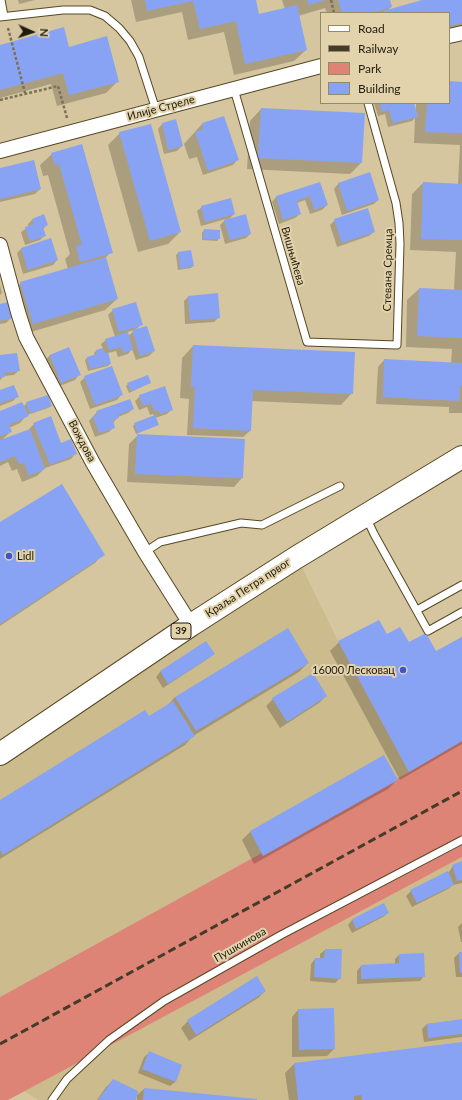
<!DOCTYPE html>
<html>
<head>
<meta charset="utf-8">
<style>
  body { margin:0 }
  #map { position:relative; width:462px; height:1100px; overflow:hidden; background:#d5c69f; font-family:Lato,sans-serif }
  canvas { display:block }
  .legend { position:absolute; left:320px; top:12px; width:130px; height:92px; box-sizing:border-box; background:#e2d3ac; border:1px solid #95896c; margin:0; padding:5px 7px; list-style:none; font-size:12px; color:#211b0c }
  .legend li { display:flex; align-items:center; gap:8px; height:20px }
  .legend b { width:20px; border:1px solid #95896c }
  .north { position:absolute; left:12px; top:12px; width:40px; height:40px; -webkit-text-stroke:3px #e2d3ac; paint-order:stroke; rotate:93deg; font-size:11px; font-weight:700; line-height:16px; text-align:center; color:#211b0c }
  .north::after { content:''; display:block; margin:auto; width:14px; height:18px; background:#211b0c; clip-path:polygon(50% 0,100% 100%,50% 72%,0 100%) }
</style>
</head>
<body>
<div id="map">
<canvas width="462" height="1100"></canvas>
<ul class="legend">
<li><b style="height:5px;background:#fff"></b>Road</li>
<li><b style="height:5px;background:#443c29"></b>Railway</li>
<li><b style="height:11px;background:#de8477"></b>Park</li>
<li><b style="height:11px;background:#88a3f4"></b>Building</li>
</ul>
<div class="north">N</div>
</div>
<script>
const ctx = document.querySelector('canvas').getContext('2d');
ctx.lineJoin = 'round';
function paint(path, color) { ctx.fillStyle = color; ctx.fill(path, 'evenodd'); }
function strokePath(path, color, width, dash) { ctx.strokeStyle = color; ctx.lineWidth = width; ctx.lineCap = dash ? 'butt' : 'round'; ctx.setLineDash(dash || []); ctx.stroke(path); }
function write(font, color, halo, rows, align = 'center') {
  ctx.font = font + ' Lato,sans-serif'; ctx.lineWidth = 4; ctx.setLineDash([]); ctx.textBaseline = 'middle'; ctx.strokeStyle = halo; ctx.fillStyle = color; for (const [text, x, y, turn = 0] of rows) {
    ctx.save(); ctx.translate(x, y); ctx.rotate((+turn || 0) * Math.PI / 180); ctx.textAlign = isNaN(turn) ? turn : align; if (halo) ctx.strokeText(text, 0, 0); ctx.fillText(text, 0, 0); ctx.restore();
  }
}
const built = new Path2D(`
  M297,557L338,641L409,772L0,997V754Z
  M462,857V1100H38L24,1091Z`);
const green = new Path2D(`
  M462,741V857L8,1100H0V997L409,772Z`);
const shadow = new Path2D(`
  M18,0H35L19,4Z
  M131,0H255L258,15L285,9L282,0H389L391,7L386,12L425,0H462V31L449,34V13H327L325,8L298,16L306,50L294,61L234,75L224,32L188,40L182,12L136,22Z
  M0,46L68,48L118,81L106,93L57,106L51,84L0,98Z
  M449,82L462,83V413H449V407L376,404L378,367L384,360L451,364L452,349L406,347L407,300L419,289L454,290L456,252L410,250L412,194L423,183L458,184L460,145L414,143L415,118L412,121L388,127L385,114L378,116L374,103H413L416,110V103H449Z
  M261,109L361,163L350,174L247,169L250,121Z
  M162,124L182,146L177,151L164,154L158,129Z
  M202,124L237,160L233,165L203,175L197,157L189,159L184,144Z
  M120,133L180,232L168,244L138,252L108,145Z
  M82,145L111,252L105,258L117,299L105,310L21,335L9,294L21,283L68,269L65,259L70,254L48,175L43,176L40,165L52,154Z
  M0,169L40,189L35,194L0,202Z
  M370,174L378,200L374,204L342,215L334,189L338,184Z
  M319,183L327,205L322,210L310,214L305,200L297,203L300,214L295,218L279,224L272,202L276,197Z
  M202,207L234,214L229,219L250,234L246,238L225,244L220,225L226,219L201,226L197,211Z
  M32,220L47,225L43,229L45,235L40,240L25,245L21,232L28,227V224Z
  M335,220L374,232L369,236L337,247L330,225Z
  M204,230L219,238L217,241L202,240V233Z
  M51,239L57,260L53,265L23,274L17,253L21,249Z
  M190,251L193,266L191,268L178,270L176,255L178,253Z
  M0,285L2,293L0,295Z
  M188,297L219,317L214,322L185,324L184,301Z
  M0,305L11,318L6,323L0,324Z
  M113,310L142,324L135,330L154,351L149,356L136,360L132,349L128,354L118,357L116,351L108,353L110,363L108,366L88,371L85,360L87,358L95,356L94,353L96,351L103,349L101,344L106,340L115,337L108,315ZM135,330L128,336L127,332Z
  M193,346L352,393L341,405L251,401L250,431L243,437L187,435L189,399L180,398L182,358Z
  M68,348L79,375L75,380L57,387L45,360L50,355Z
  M0,356L19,370L14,375L4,376L0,380Z
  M85,377L121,395L117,400L90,409L80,382Z
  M150,383L129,393L126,386L128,384Z
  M0,391L17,397L13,401L0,406Z
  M140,396L172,409L167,414L155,418V426L136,434L133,426L135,424L154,416L153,414L150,415L147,407L139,410L135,401Z
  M27,403L51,406L48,408L27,415L20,423L9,428L11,431L1,441L30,430L29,429L34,424L75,454L71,459L45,468L37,476L22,482L17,469L12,471L8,462L0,466V412L23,407Z
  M133,409L128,413L118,417L113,423L114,427L109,432L95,437L89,421L97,412Z
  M138,435L242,478L234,487L127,482L129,444Z
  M0,524L103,554L95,563L0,626Z
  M462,637V744L400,780L330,651L339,642L409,644L436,652Z
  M206,642L213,654L209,658L163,688L156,677L160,672Z
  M308,663L299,672L193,736L185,745L0,859V801L149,718L167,706L175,697Z
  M326,696L319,703L280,728L266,706L273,699Z
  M397,780L388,789L254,864L242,840L250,832Z
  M462,862V883L453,885L448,889L412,907L406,896L411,891L449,872L453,866Z
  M388,913L383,917L352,933L348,925L352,920Z
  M462,923V942H461L458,927Z
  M325,950L340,978L335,983L310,981L311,964L315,959H320V954Z
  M459,953H462V977H456L454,958Z
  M399,955L424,976L420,981L357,984V971L361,966L395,964V959Z
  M265,991L258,998L189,1041L181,1028L188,1021Z
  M298,1010L334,1049L327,1056L292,1057V1017Z
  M462,1020V1037L424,1042L422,1029L427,1024Z
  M462,1043V1100H289L285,1073L294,1064Z
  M149,1053L181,1065L175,1082L170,1086L138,1073L144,1057Z
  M113,1080L135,1100H97L106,1087Z
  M144,1089L257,1100H137V1095Z`);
const building = new Path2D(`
  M145,0H256L259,14L297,5L307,50L245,64L236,21L200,29L193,1L147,11Z
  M307,0H325L309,5Z
  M338,0H390L392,7L372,13H342Z
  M422,0H462V23L449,26V13H384L383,11Z
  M64,27L69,47L107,36L119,82L69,95L63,73L0,90V45Z
  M449,81L462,82V133L425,132L427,103H449Z
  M380,103H414L418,117L393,123L389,110L382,112Z
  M261,108L365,113L362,163L258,158Z
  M224,116L239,160L208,171L195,132L203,129L202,123Z
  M176,119L183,146L168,150L162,123Z
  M151,124L181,232L150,241L119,132Z
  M82,144L113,253L80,262L76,246L82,245L59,164L55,165L51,153Z
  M34,160L41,189L0,199V168Z
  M370,172L379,200L347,211L338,183Z
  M320,182L328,205L314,210L310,196L297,201L301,214L283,220L276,196Z
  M423,182L462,184V240L421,239Z
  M231,198L235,214L205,222L201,206Z
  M368,208L375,232L342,243L334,219Z
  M44,214L48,225L43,227L46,236L30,241L25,227L34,224L32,219Z
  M246,214L251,234L230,240L224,220Z
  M204,229L220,230V239H203Z
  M51,238L58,260L28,270L21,248Z
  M191,250L194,266L180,269L178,252Z
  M106,257L118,299L33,324L20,282Z
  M419,288L462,290V338L417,336Z
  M218,293L220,318L190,320L188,296Z
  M8,302L12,318L0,321V304Z
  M136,302L143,325L119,332L112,309Z
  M147,326L155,351L140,356L132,330Z
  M128,332L133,350L123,353L121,347L109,350L105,339Z
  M193,345L355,352L353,394L253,390L251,431L193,428L195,387H191Z
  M69,347L81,375L61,383L50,355Z
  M103,348L104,353L108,352L111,364L90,369L87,357L97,354L96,350Z
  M17,353L20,371L4,373L5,377H0V355Z
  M384,359L462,363V386H460L459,401L383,397Z
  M112,366L123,395L95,405L84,376Z
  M148,375L151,383L131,391L127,383Z
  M14,385L19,397L0,403V390Z
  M165,386L173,410L160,414L158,410L154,411L151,403L143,406L139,395Z
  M48,395L52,406L30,413L26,402Z
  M130,399L134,409L118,415L119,418L113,420L115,428L99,433L93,416L98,414L96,411Z
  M22,402L29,416L9,425L12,432L0,436V411Z
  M155,415L159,425L138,433L134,423Z
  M51,416L61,443L71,439L77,454L50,465L33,423Z
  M30,429L45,469L29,476L24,463L19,464L15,456L0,462V440Z
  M137,434L245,439L243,478L135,474Z
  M62,484L105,555L0,624V522Z
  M379,620L387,634L400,627L409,642L426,633L436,651L462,637V741L409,772L338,641Z
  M288,628L309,663L196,731L175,697Z
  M206,641L215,654L168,684L160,671Z
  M313,673L327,696L287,722L272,698Z
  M173,701L195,736L3,855L0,850V800L145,710L149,716Z
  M384,755L398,780L263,856L250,831Z
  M462,861V880L457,881L452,865Z
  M448,871L454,885L417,903L410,890Z
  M384,903L389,913L356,929L352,919Z
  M325,949H342L341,979L314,977L315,958H324Z
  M459,952H462V973H460Z
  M424,953L425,977L361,979V965L399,963V954Z
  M257,976L266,991L196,1035L187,1020Z
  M334,1008L335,1049L299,1050L298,1009Z
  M462,1019V1034L428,1038L427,1024Z
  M462,1042V1100H362L361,1095L354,1096V1100H298L294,1063Z
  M149,1051L182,1065L176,1082L142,1069Z
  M113,1079L138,1091L136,1100H98Z
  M144,1088L257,1099V1100H143Z`);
const path = new Path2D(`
  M331,0L334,13
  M8,28L25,93
  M0,100L58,86L67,118`);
const service = new Path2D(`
  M1,0L4,16
  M0,17L63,10H90L105,16L119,28L130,41L139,57L156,110
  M234,89L307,342L397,345L400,244L399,223L396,203L368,103
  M366,517L374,534L428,631L462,612
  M145,552L160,542L241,523L262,525L340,486
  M417,610L462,585
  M52,1100L67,1079L109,1040L164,1001L281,935L462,840`);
const minor = new Path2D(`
  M449,36L462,33
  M0,151L321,66
  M0,245L18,312L26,337L93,463L145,552L191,625`);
const primary = new Path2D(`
  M0,754L191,625L297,557L462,457`);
const rail = new Path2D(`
  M0,1044L462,791`);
const markers = [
  [9,556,4,"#3d57c9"],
  [403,670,4,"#3d57c9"]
];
const shields = [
  [181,631,20]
];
const shieldNames = [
  ["39",181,631]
];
const streetNames = [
  ["Илије Стреле",161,108,-15],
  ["Вишњићева",293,256,74],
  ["Стевана Сремца",388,270,-89],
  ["Вождова",82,441,62],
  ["Краља Петра првог",248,588,-33],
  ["Пушкинова",240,945,-30]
];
const poiNames = [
  ["Lidl",17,556],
  ["16000 Лесковац",395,670,"right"]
];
paint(built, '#ccbb8d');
paint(green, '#de8477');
paint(shadow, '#0003');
paint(building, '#88a3f4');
strokePath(service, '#564825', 9);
strokePath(minor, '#564825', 16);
strokePath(primary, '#564825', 24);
strokePath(path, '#7c7156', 2.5, [3, 2]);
strokePath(service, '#fff', 7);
strokePath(minor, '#fff', 14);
strokePath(primary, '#fff', 22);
strokePath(rail, '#443c29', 3, [8, 4]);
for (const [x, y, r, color] of markers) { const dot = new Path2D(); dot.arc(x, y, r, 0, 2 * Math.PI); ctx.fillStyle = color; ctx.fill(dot); strokePath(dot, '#e2d3ac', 1.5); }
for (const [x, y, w] of shields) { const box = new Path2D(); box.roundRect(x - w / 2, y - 8, w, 16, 3); ctx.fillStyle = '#e2d3ac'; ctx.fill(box); strokePath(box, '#211b0c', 1); }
write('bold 10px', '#211b0c', null, shieldNames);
write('11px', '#211b0c', '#e2d3ac', streetNames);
write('11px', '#211b0c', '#e2d3ac', poiNames, 'left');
</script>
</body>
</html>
